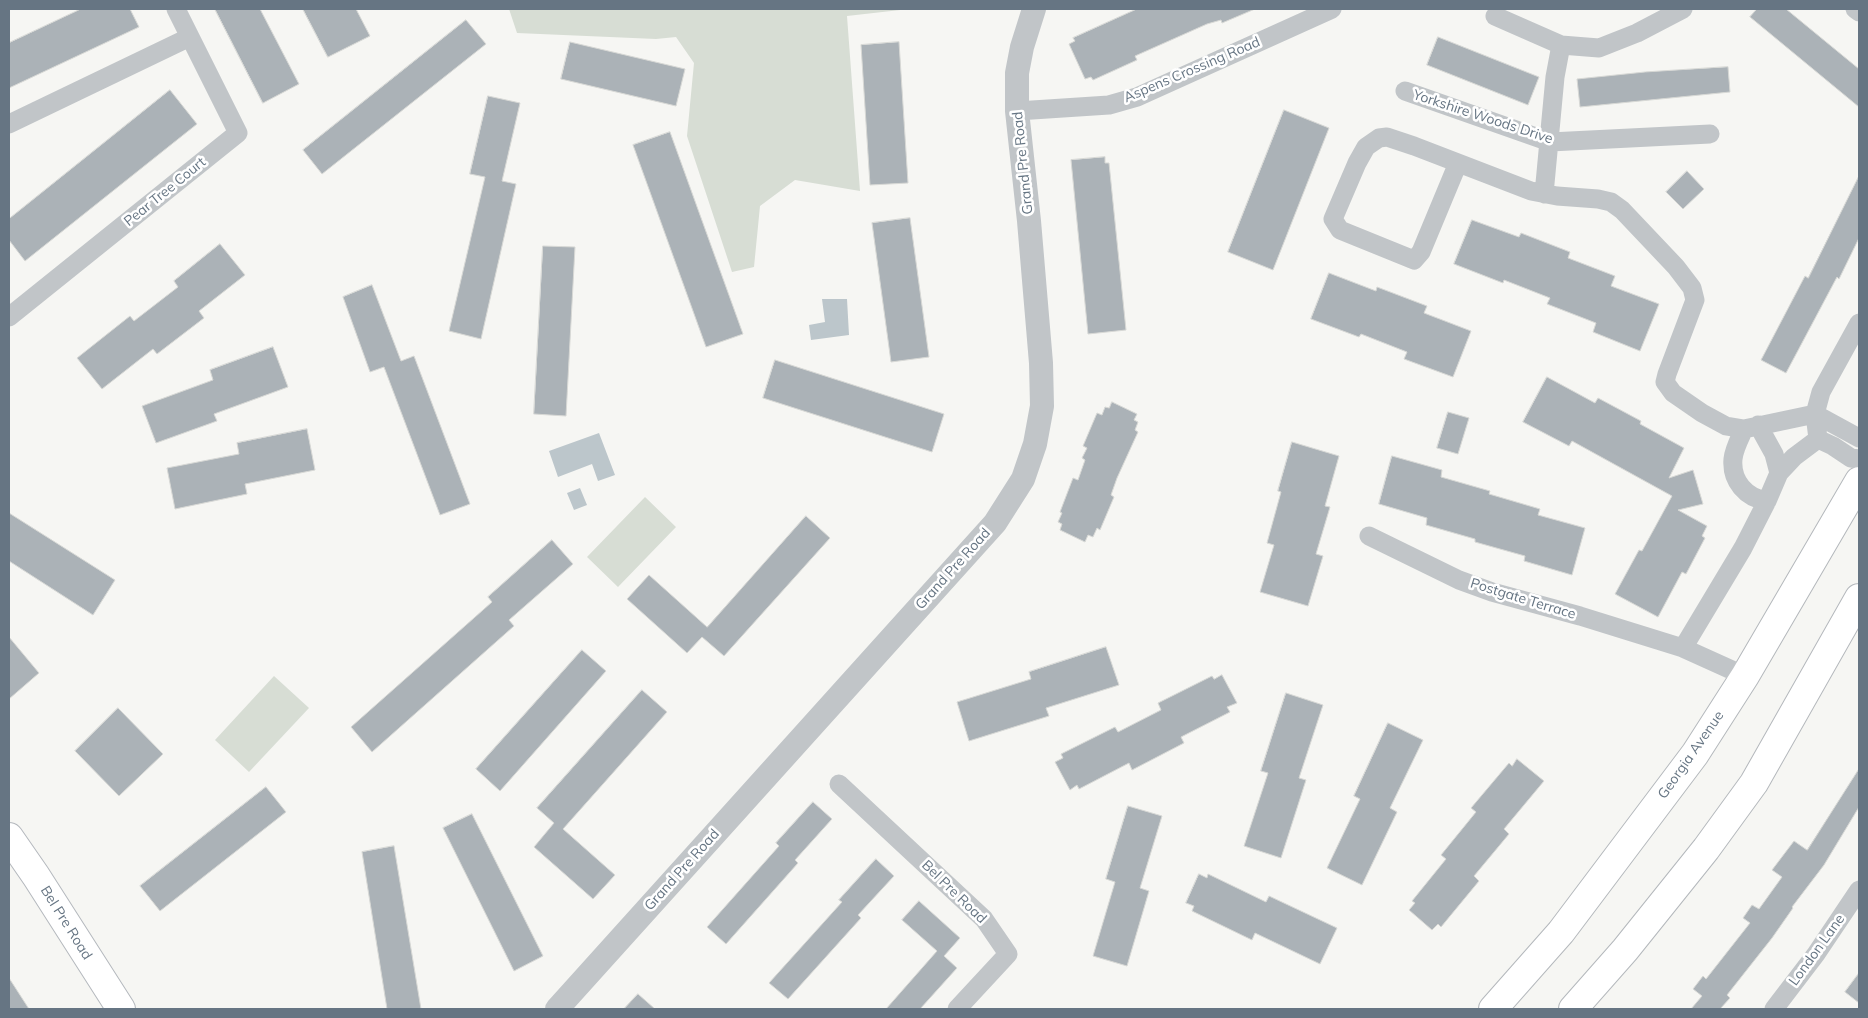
<!DOCTYPE html>
<html>
<head>
<meta charset="utf-8">
<style>
  body { margin:0 }
  #map { position:relative; width:1868px; height:1018px; overflow:hidden; background:#f6f6f3; font-family:Mulish,sans-serif }
  canvas { display:block }
  .frame { position:absolute; inset:0; border:10px solid #667583; pointer-events:none }
</style>
</head>
<body>
<div id="map">
<canvas width="1868" height="1018"></canvas>
<div class="frame"></div>
</div>
<script>
const ctx = document.querySelector('canvas').getContext('2d');
ctx.lineJoin = 'round';
function paint(path, color) { ctx.fillStyle = color; ctx.fill(path, 'evenodd'); }
function strokePath(path, color, width, dash) { ctx.strokeStyle = color; ctx.lineWidth = width; ctx.lineCap = dash ? 'butt' : 'round'; ctx.setLineDash(dash || []); ctx.stroke(path); }
function write(font, color, halo, rows, align = 'center') {
  ctx.font = font + ' Mulish,sans-serif'; ctx.lineWidth = 5; ctx.setLineDash([]); ctx.textBaseline = 'middle'; ctx.strokeStyle = halo; ctx.fillStyle = color; for (const [text, x, y, turn = 0] of rows) {
    ctx.save(); ctx.translate(x, y); ctx.rotate((+turn || 0) * Math.PI / 180); ctx.textAlign = isNaN(turn) ? turn : align; if (halo) ctx.strokeText(text, 0, 0); ctx.fillText(text, 0, 0); ctx.restore();
  }
}
const green = new Path2D(`
  M509,9H909L847,16L860,191L795,180L760,206L754,267L732,272L687,136L694,63L676,37L656,39L517,33Z
  M645,497L676,527L618,587L587,557Z
  M274,676L309,708L249,772L215,740Z`);
const water = new Path2D(`
  M822,299H847L849,335L811,340L809,325L825,322Z
  M599,433L615,475L598,481L592,464L558,477L549,451Z
  M580,488L587,505L574,510L567,493Z`);
const building = new Path2D(`
  M81,9H130L139,27L9,88V43Z
  M215,9H260L299,84L263,103Z
  M303,9H356L370,36L328,57Z
  M1137,9H1255L1222,23L1221,20L1207,24L1135,56L1137,60L1093,80L1091,77L1085,79L1069,44L1075,41L1073,38Z
  M1757,9H1786L1859,69V107L1750,17Z
  M466,20L486,44L322,174L303,150Z
  M1438,37L1539,77L1528,105L1427,65Z
  M570,42L685,69L676,106L561,79Z
  M899,42L908,183L870,185L861,45Z
  M1728,67L1730,92L1580,107L1577,79L1645,72Z
  M170,90L197,124L25,261L9,240V219Z
  M488,96L520,103L502,181L516,184L481,339L449,331L485,177L470,174Z
  M1284,110L1329,128L1273,270L1228,252Z
  M670,132L743,334L706,347L633,145Z
  M1105,157V163H1109L1126,330L1088,334L1071,160Z
  M1687,171L1704,189L1683,209L1666,192Z
  M1859,176V238L1839,279L1837,277L1786,373L1761,360L1805,276L1808,278Z
  M910,218L929,357L891,362L872,223Z
  M1472,220L1519,237L1521,233L1570,252L1568,258L1615,276L1611,286L1659,304L1640,351L1593,332L1596,323L1547,304L1550,298L1504,280L1503,283L1454,264Z
  M220,244L245,275L199,311L204,318L157,354L153,349L102,389L77,358L130,316L134,321L178,287L174,281Z
  M543,246L575,247L566,416L534,414Z
  M1329,273L1376,291L1377,287L1427,306L1424,313L1471,331L1453,377L1404,359L1407,352L1361,334L1359,337L1311,319Z
  M372,285L401,361L414,356L470,504L440,515L384,367L370,372L343,297Z
  M273,347L288,387L214,414L217,421L156,443L142,406L213,380L210,370Z
  M775,360L944,414L932,452L763,398Z
  M1547,377L1595,403L1598,398L1641,421L1640,424L1684,448L1669,478L1693,470L1703,504L1678,510L1707,526L1702,536L1705,538L1686,574L1682,572L1658,617L1615,594L1639,550L1642,551L1672,496L1572,441L1569,446L1523,422Z
  M1112,402L1137,414L1134,420L1138,422L1135,430L1138,432L1117,478L1111,495L1114,497L1100,530L1097,528L1093,537L1088,535L1085,542L1060,530L1062,524L1058,522L1062,513L1060,512L1073,478L1078,480L1085,460L1082,458L1087,448L1083,446L1097,413L1102,415L1105,407L1109,408Z
  M1448,412L1469,418L1458,454L1437,448Z
  M307,429L315,470L245,484L247,494L175,509L167,468L239,454L237,443Z
  M1292,442L1339,456L1325,506L1330,507L1316,554L1323,556L1308,606L1260,592L1274,545L1267,543L1281,492L1278,491Z
  M1392,456L1442,470L1441,477L1490,491L1489,494L1540,509L1538,515L1585,528L1572,575L1524,561L1525,556L1475,542V539L1426,525L1427,518L1379,504Z
  M9,513L115,580L93,615L9,561Z
  M806,516L830,538L724,656L702,637L687,653L627,599L649,575L707,627Z
  M552,540L573,564L509,620L514,626L372,752L351,727L492,602L488,597Z
  M9,637L39,673L9,699Z
  M1106,647L1119,685L1046,708L1049,716L969,741L957,702L1031,679L1029,672Z
  M582,650L606,671L500,791L476,769Z
  M1222,675L1237,703L1227,707L1230,712L1181,737L1184,743L1132,770L1129,763L1079,789L1077,785L1070,790L1055,762L1063,758L1061,754L1115,727L1118,732L1161,710L1158,703L1212,676L1214,679Z
  M642,690L667,712L563,829L615,875L593,899L534,847L554,823L537,808Z
  M1286,693L1323,705L1299,778L1306,780L1281,858L1244,846L1268,773L1261,771Z
  M118,708L163,754L119,796L75,751Z
  M1388,723L1423,740L1390,808L1397,812L1362,885L1327,868L1360,799L1354,796Z
  M1517,759L1544,781L1504,829L1509,834L1474,876L1479,881L1441,927L1438,924L1432,930L1409,910L1415,903L1412,901L1446,859L1441,855L1476,812L1471,808L1509,763L1512,766Z
  M1859,769V807L1824,865L1792,907L1793,908L1772,938L1727,995L1730,998L1720,1009H1691L1702,996L1693,989L1703,976L1706,979L1750,923L1743,918L1752,905L1759,909L1782,877L1772,870L1794,841L1807,850Z
  M266,787L286,812L160,911L140,886Z
  M813,802L832,819L795,860L798,863L726,944L707,927L779,846L776,843Z
  M1128,806L1162,816L1140,888L1149,891L1127,966L1093,956L1115,882L1106,879Z
  M472,814L543,956L514,971L443,828Z
  M394,846L421,1009H387L362,852Z
  M876,859L894,876L858,915L861,918L788,999L769,983L842,902L839,900Z
  M1199,874L1207,878L1208,874L1266,902L1269,896L1337,928L1320,964L1255,933L1252,940L1192,911L1194,906L1186,903Z
  M919,901L960,938L944,956L957,968L920,1009H886L937,951L902,920Z
  M1859,973V1003L1845,992Z
  M9,978L29,1009H9Z
  M638,994L655,1009H624Z`);
const minor = new Path2D(`
  M1855,9L1859,12
  M1495,16L1561,45L1599,48L1637,33L1683,9
  M1405,91L1550,142L1710,134
  M1017,111L1109,105L1137,97L1332,9
  M9,124L190,37
  M1458,163L1421,252L1414,260L1340,230L1333,219L1357,163L1366,147L1379,138L1387,137L1414,146L1531,191L1557,196L1598,199L1611,202L1622,210L1676,267L1692,288L1695,300L1667,374L1665,382L1673,393L1702,413L1726,426L1744,429L1815,414L1859,438
  M1544,194L1555,77L1561,45
  M9,317L238,133L176,9
  M1744,429C1740,438 1734,449 1733,459C1731,481 1746,498 1767,501
  M1818,439L1815,414L1821,392L1859,323
  M1818,439L1833,446L1851,458L1859,459
  M1779,473L1794,457L1818,439
  M1369,536L1459,580L1492,592L1580,616L1683,648L1745,676
  M1683,648L1743,548L1767,501L1779,473L1774,454L1758,425
  M839,784L984,919L1008,954L957,1009
  M1774,1009L1816,954L1859,890`);
const tertiary = new Path2D(`
  M557,1009L995,523L1023,479L1035,444L1042,406L1041,363L1029,221L1017,111V73L1022,47L1034,9`);
const secondary = new Path2D(`
  M9,837L36,876L121,1009`);
const primary = new Path2D(`
  M1493,1009L1561,932L1695,754L1745,676L1859,481
  M1573,1009L1625,950L1706,849L1754,783L1859,598`);
const streetNames = [
  ["Aspens Crossing Road",1192,70,-23],
  ["Yorkshire Woods Drive",1483,117,18],
  ["Grand Pre Road",1023,163,-96],
  ["Pear Tree Court",165,192,-39],
  ["Grand Pre Road",953,569,-48],
  ["Postgate Terrace",1523,599,17],
  ["Georgia Avenue",1691,755,-55],
  ["Grand Pre Road",682,870,-48],
  ["Bel Pre Road",954,892,44],
  ["Bel Pre Road",66,923,58],
  ["London Lane",1817,950,-54]
];
paint(green, '#d7ddd4');
paint(water, '#bcc6cb');
paint(building, '#abb2b7');
strokePath(building, '#d7d8d5', 1);
strokePath(secondary, '#b4b8bd', 30);
strokePath(primary, '#b4b8bc', 30);
strokePath(minor, '#c1c5c8', 19);
strokePath(tertiary, '#c1c5c8', 24);
strokePath(secondary, '#fff', 28);
strokePath(primary, '#fff', 28);
write('14px', '#667583', '#fff', streetNames);
</script>
</body>
</html>
